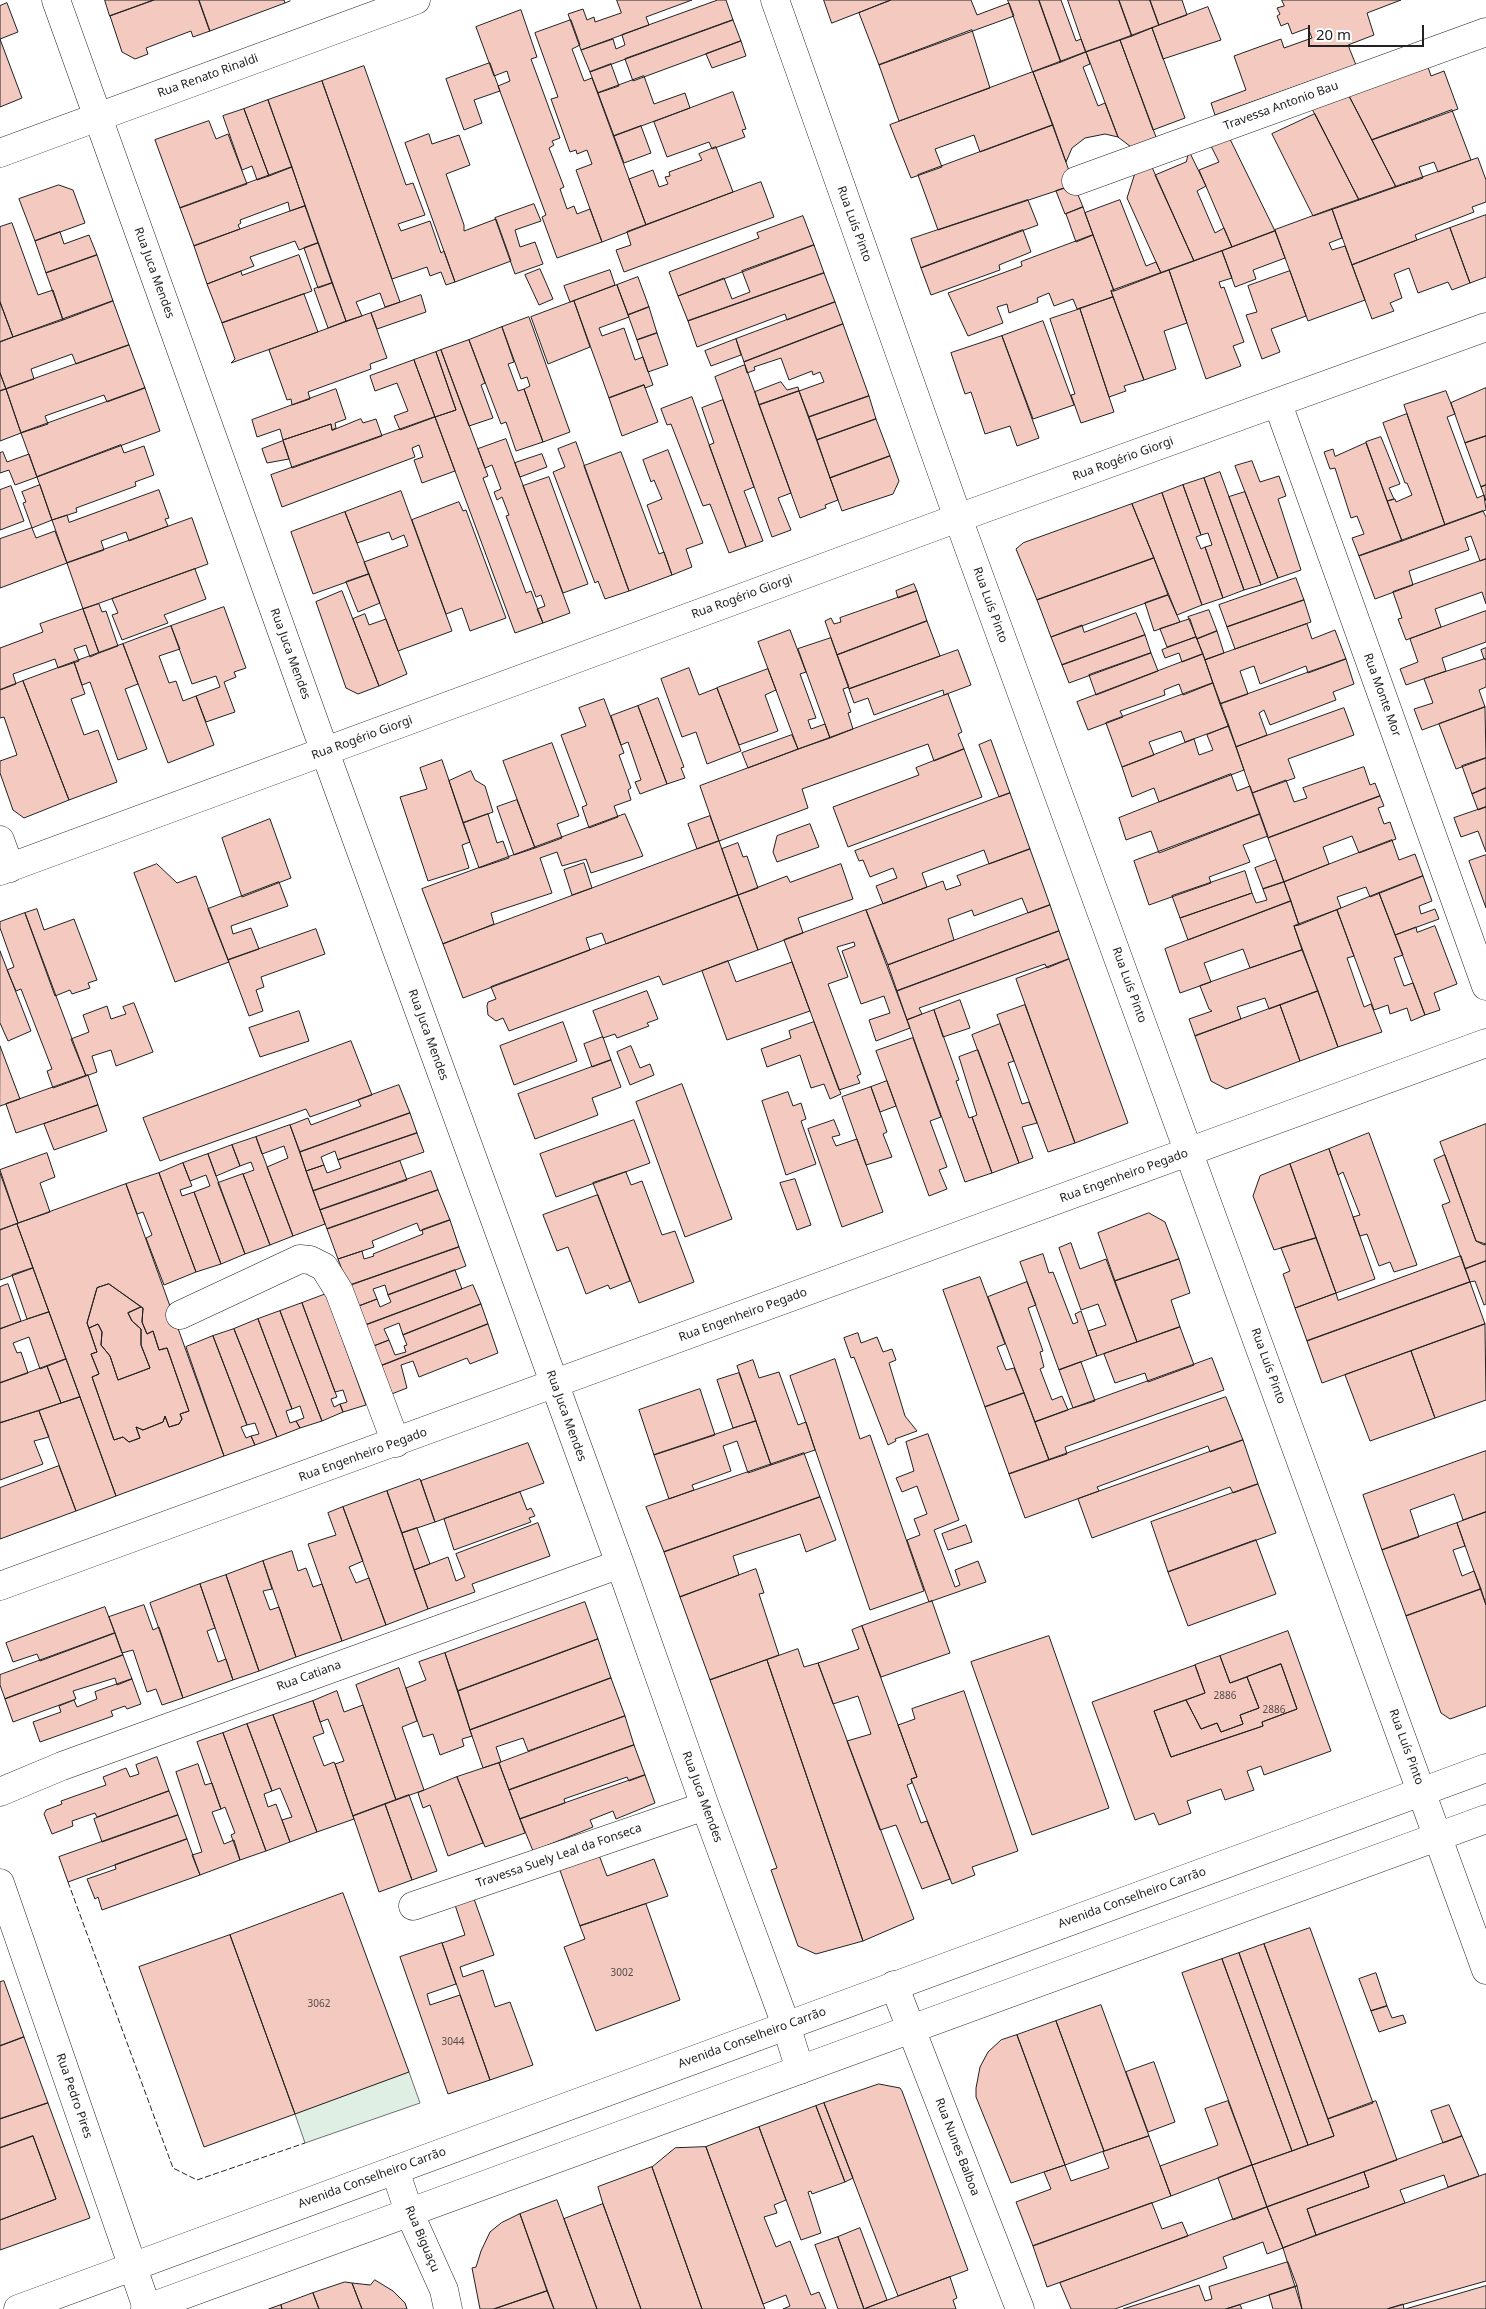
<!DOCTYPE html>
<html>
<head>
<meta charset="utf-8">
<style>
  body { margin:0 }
  #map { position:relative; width:1486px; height:2309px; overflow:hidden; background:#fff; font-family:"Noto Sans",sans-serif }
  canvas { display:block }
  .scale { position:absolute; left:1308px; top:25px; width:116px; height:22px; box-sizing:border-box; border:2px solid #222; border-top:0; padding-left:6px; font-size:15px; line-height:18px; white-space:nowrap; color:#222; -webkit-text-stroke:4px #fff; paint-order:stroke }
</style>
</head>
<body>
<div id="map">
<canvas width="1486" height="2309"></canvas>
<div class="scale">20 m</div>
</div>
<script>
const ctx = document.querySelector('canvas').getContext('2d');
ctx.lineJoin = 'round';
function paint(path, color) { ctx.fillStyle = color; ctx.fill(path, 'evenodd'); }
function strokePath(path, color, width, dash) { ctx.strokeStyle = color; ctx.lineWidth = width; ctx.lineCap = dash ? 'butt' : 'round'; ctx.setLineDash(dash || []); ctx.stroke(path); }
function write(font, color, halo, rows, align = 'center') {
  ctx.font = font + ' "Noto Sans",sans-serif'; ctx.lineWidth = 4; ctx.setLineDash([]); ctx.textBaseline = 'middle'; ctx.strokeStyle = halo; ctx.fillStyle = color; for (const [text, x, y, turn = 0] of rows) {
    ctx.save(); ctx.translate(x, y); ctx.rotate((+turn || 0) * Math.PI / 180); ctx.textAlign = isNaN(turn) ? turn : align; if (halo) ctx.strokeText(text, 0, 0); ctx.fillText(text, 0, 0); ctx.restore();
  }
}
const green = new Path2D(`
  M409,2072L420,2103L305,2143L295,2114Z`);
const building = new Path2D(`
  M105,0H154L110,16Z
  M154,0H199L210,31L193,37L191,31L146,48L148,54L135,59L122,52L110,16Z
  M199,0H284L285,3L210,31Z
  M617,0H692L646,17L649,25L581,50L568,14L583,9L587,20L594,17L595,22L621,13Z
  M718,0H726L733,20L590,72L581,50L613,39L616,49L625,45L622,35Z
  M824,0H891L832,23Z
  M891,0H971L977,15L1009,3L1014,16L879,65L859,13Z
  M1008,0H1039L1061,62L1033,72Z
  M1039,0H1061L1076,41L1081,39L1086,52L1061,62Z
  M1068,0H1119L1132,36L1086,52Z
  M1119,0H1150L1159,25L1132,36Z
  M1150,0H1182L1187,15L1159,25Z
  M1282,0H1401L1367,13L1374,35L1348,45L1356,65L1215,115L1211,103L1246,90L1234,56L1281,39L1284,48L1312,38L1308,28L1292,34L1288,23L1281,26L1277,16L1280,14L1277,8L1284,6Z
  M7,3L18,32L0,39L22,98L0,107V6Z
  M1208,7L1221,40L1163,59L1152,28Z
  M521,10L537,57L531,59L560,138L552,141L554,145L549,148L564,187L560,189L567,209L574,206L577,214L590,209L602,242L557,258L542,217L546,215L498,86L510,81L507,71L494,76L476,27Z
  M571,20L580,45L572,49L584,81L592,78L646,225L602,242L576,170L592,164L587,150L577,154L576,150L570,152L551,99L558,97L535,33Z
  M733,20L741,41L633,81L625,59Z
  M1152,28L1185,118L1153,130L1120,40Z
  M972,30L990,88L899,121L879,65Z
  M1120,40L1156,137L1131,147L1118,137L1086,52Z
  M741,41L746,56L712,68L706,54Z
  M1086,52L1090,64L1083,67L1098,106L1105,103L1118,137L1105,134L1085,138L1072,148L1066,162L1033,72Z
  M490,63L500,91L474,100L482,123L464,130L446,79Z
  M611,64L619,86L598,93L590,72Z
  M1427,64L1431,76L1444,71L1458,109L1372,140L1348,94Z
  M364,66L406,185L413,183L425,215L398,224L401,231L430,221L441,253L444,251L455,282L446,285L441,272L430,276L427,267L392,279L322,81Z
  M1033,72L1053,125L980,152L974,135L935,149L942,167L911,178L890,125Z
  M644,76L654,104L685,93L690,108L614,136L598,93Z
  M322,81L400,302L385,307L380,293L356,302L362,316L346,321L268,100Z
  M733,92L746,129L742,130L745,137L712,149L709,142L667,157L654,122Z
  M1348,94L1396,187L1359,200L1311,107Z
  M268,100L292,167L269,176L244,109Z
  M244,109L269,176L257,180L252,166L242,170L223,116Z
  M1452,110L1471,160L1438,172L1434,162L1419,167L1423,178L1396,187L1372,140Z
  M1315,114L1359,200L1313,216L1272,134Z
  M209,121L216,139L228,134L247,184L180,208L155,140Z
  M1053,125L1074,185L938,230L918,175Z
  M641,126L651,153L624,163L614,136Z
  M429,134L432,144L459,135L470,165L446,174L464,225V231L496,219L511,261L455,282L405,143Z
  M1229,137L1275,231L1232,247L1199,170L1219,162L1210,144Z
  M716,147L733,192L646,225L629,179L653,170L659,187L668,184L665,177L670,176L669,172L702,160L699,154Z
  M1189,151L1206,186L1197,191L1215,233L1224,228L1232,247L1194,261L1155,175L1186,162Z
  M1478,158L1486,180V202L1472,207L1474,212L1415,235L1417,240L1352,265L1332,209Z
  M1151,165L1194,261L1161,273L1127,198L1136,170Z
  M292,167L305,206L290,211L288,202L240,220L241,223L238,225L240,229L194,246L180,208Z
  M761,182L774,217L624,272L616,250L631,245L627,232Z
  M59,185L73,190L85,223L35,241L19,199Z
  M1074,185L1083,207L1065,214L1056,191Z
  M1028,200L1038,225L921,268L911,239Z
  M1120,200L1146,266L1156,262L1161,273L1114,291L1085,213Z
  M534,204L541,221L515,230L520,247L535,242L543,264L515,274L495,218Z
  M305,206L318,243L299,250L295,241L250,257L254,266L207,284L194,246Z
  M1083,207L1093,235L1076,242L1066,214Z
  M1332,209L1342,238L1329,243L1332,250L1345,246L1365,300L1308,321L1275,230Z
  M1486,215V277L1470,283L1450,228Z
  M803,216L814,245L678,296L669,272L759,238L757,233Z
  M12,223L38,295L53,290L63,320L13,337L0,302V227Z
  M1450,228L1470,283L1452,290L1448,282L1418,293L1409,268L1394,274L1402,298L1390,303L1394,311L1372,319L1352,265Z
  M1023,230L1031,252L999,265L1000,270L931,295L921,268Z
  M1275,231L1285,258L1253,270L1256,279L1235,287L1222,251Z
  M60,232L64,244L89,235L97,255L46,273L35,241Z
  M1093,235L1114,291H1111L1113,297L1077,309L1073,299L1054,306L1049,293L1037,298L1038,302L1009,313L1007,304L997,307L1003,323L968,336L948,293L1022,266L1021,262Z
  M318,243L332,283L318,288L304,248Z
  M814,245L824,273L688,321L678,296L724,278L732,299L750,292L742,271Z
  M1222,251L1232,278L1219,282L1221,288L1224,287L1244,342L1233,346L1241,366L1206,379L1169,270Z
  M97,255L113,301L63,320L46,273Z
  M299,255L312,291L222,323L207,284L241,271L242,275Z
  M540,269L553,299L539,305L525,275Z
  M610,270L615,285L570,302L564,286Z
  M1169,270L1187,323L1164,331L1176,369L1144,380L1111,291Z
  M1290,271L1306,316L1271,329L1280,352L1262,359L1246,315L1257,312L1248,286Z
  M824,273L835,302L787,320L785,314L697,347L688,321Z
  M638,277L649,307L628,315L617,285Z
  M332,283L346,321L328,328L314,289Z
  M617,285L629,317L599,328L602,336L624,328L635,360L643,357L653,385L645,388L644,385L609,398L574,301Z
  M304,294L318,332L231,363L235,359L222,323Z
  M421,295L426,312L377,329L371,313Z
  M1113,297L1144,380L1124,386L1126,391L1109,397L1080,309Z
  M113,301L129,345L76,364L72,354L31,369L34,379L6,389L0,373V342Z
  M574,301L590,347L548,364L531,317Z
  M0,302L13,337L0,342Z
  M835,302L843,324L744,362L736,339Z
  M649,307L657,333L637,340L628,315Z
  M1080,309L1114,412L1081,423L1071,395L1075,394L1050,319Z
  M371,313L387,358L370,364L371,369L308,392L310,399L292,405L291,399L287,400L269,350Z
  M529,317L570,432L543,442L524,389L530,386L527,377L521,379L502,327Z
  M1043,321L1074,405L1033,419L1002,336Z
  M843,324L869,396L809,417L799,391L824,382L820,372L813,375L812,371L789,380L781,358L754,367L755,370L747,373L744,362Z
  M502,327L514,362L508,364L518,391L524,389L543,442L516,451L506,422L501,424L469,340Z
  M657,333L668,365L648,372L637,340Z
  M1002,336L1039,438L1017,446L1010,426L985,434L971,392L965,394L951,353Z
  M736,339L741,355L711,366L705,351Z
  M469,340L485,383L481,385L493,418L469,426L441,350Z
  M129,345L145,388L107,402L104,395L45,416L48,424L21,433L6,389Z
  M441,350L488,476L483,478L526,593L531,591L543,623L515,633L435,417L456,410L436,352Z
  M436,352L456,410L435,417L414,360Z
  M414,360L435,417L400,430L394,416L408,411L397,383L375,391L370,376Z
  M745,365L791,493L778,498L791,530L772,537L715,377Z
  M0,373L6,389L0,391Z
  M781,382L787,390L798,387L799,391L759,405L755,392Z
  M644,385L658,422L622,436L609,398Z
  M145,388L160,431L37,477L21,433Z
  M1486,388V436L1465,443L1451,403Z
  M6,389L21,433L0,441V391Z
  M336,389L346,419L335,423L336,428L332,430L331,424L283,440L280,429L257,437L252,420Z
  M799,391L838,500L825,505L826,508L800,518L759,405Z
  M1446,391L1455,414L1447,417L1477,498L1484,495L1486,510L1445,525L1404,405Z
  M869,396L876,419L817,440L809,417Z
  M692,397L746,547L729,553L710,504L703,506L671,424L667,425L661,409Z
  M723,400L754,487L744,491L763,541L746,547L709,445L714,443L702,408Z
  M1407,414L1445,525L1402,541L1387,501L1395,499L1396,502L1412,495L1407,483H1405L1383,423Z
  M435,417L455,471L422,483L414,460L423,457L419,445L412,448L415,457L282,507L271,475Z
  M361,419L363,423L376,419L382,436L292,468L283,440L331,424L332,430Z
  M876,419L890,456L830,478L817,440Z
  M1486,436V485L1481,487L1465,443Z
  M1381,437L1400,484L1389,488L1394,499L1387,501L1366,442Z
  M506,439L570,613L543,623L537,609L545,606L541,595L536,597L506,516L509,515L502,497L497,500L494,492L501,489L492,465L485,468L478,449Z
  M283,441L289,459L267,463L262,449Z
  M576,442L629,591L605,599L598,581L595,583L553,472L565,467L558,449Z
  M1366,443L1402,541L1359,556L1352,538L1364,534L1357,516L1351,518L1335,468L1330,469L1324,452L1333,449L1335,456Z
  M121,445L124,453L144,446L154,475L135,482L136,486L76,508L77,512L52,520L37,477Z
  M668,450L703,543L686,549L692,567L672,575L647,505L662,499L654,480L651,482L643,460Z
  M3,452L7,462L29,454L37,477L15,485L9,470L0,473V453Z
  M621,452L659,554L664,552L672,575L629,591L584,466Z
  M542,454L547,467L520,477L515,463Z
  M890,456L899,481L893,494L842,511L830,478Z
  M1252,461L1260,482L1279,476L1286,496L1278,499L1301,570L1278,578L1235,466Z
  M1220,472L1261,585L1244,590L1204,478Z
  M549,477L588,584L563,593L523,486Z
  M1204,478L1244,590L1223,598L1205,547L1212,545L1208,533L1201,535L1183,485Z
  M40,485L52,520L32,528L23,503L26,502L22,492Z
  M1183,485L1201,535L1196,537L1201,549L1205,547L1223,598L1202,605L1162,493Z
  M1486,485V501L1481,487Z
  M11,486L24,521L0,530V490Z
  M159,490L169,518L165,519L168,526L129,541L126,532L101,541L104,550L67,563L52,520L67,515L69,522Z
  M401,491L452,631L398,651L364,562L408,546L404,535L392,540L389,532L357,543L345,512Z
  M1245,492L1278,578L1261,585L1229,497Z
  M1162,493L1202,605L1177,615L1132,504Z
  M459,502L463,511L466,510L506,618L470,631L462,608L446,614L412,520Z
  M1132,504L1154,558L1037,600L1016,549L1023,543Z
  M1483,511L1486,517V559L1480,561L1471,536L1465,538L1469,550L1409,571L1413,585L1375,599L1359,556Z
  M345,512L369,574L313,594L291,532Z
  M192,518L208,564L83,609L67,563Z
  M32,528L36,538L55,531L67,563L0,588V539Z
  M1154,558L1168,595L1051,637L1037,600Z
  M1486,559V604L1482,592L1435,609L1441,627L1406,640L1398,619L1402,618L1393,592Z
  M195,569L206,599L164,615L168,623L122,640L112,615L118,613L112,599Z
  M369,574L380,603L358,612L346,582Z
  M1296,578L1304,600L1227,627L1219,605Z
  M914,584L917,591L898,598L896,591Z
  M342,591L379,686L358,694L346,688L316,602Z
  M917,591L927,621L837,655L825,621L831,618L834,624L841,622L840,618Z
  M1168,595L1180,622L1154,631L1145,603Z
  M1304,600L1311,622L1235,649L1227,627Z
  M99,604L102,612L106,611L118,646L99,653L83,609Z
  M224,607L246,668L234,672L236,677L224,682L235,712L206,722L196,696L220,687L216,676L192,684L171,626Z
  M83,609L99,653L90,657L86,645L74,649L79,661L58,668L55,659L13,674L16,684L0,690V648L43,632L40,624Z
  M1209,610L1217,631L1197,639L1188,617Z
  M1486,611V642L1442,658L1446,671L1406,685L1400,669L1418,662L1410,639Z
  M1136,613L1145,635L1062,665L1051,637L1082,625L1084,632Z
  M365,614L369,625L386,619L407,674L379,686L353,619Z
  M1190,619L1196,637L1167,647L1160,629Z
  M927,621L940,656L849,689L837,655Z
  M1307,624L1312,639L1335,630L1346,659L1308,673L1306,666L1260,684L1254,666L1240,671L1248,694L1220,704L1205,660Z
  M171,626L180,649L159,656L169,683L176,681L183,701L196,696L214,745L168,763L123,644Z
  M790,630L806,672L800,674L816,718L808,720L811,729L825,724L830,738L798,749L758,642Z
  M1217,631L1224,653L1205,660L1197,639Z
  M1145,635L1151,653L1069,683L1062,665Z
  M1196,637L1203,654L1182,662L1179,653L1165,658L1162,650Z
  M831,638L849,687L843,689L851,712L848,713L853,729L830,738L798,649Z
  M123,644L138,684L125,689L147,749L118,760L90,682L82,685L74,662Z
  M1486,648V659H1484L1481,650Z
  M958,650L971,685L944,695L943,690L874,715L868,698L854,703L849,689Z
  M1151,653L1158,671L1096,695L1089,675Z
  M1203,654L1213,683L1183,695L1179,684L1164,690L1165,695L1120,711L1123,717L1088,730L1077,702Z
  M1346,659L1354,684L1333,692L1336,700L1270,725L1264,710L1259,713L1267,735L1236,747L1220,704Z
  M1484,659H1486V687L1479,690L1485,707L1422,730L1414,709L1433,703L1424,679Z
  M74,662L85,694L71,699L84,735L98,730L117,782L69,800L23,681Z
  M689,668L699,695L717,688L741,751L707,764L696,732L682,737L661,679Z
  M768,669L776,690L765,695L778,731L739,745L717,688Z
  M23,681L69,800L24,818L13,810L0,773V761L17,755L4,717L0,718V690Z
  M1213,683L1229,726L1185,742L1181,731L1149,742L1154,755L1122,767L1106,723Z
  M948,694L962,732L958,734L964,749L934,761L928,744L802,789L808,808L719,841L700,786Z
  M658,698L684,767L681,768L685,778L667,784L638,706Z
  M604,699L624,753L619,755L631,788L628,790L631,800L614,806L618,817L589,828L582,807L587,805L561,735L586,726L579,708Z
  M638,706L667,784L640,794L635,782L641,780L628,742L621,745L611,716Z
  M1485,707L1486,758L1456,769L1439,724Z
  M1344,708L1354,735L1288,759L1295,778L1252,793L1236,747Z
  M1229,726L1244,770L1159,802L1154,788L1132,797L1122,767L1194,739L1199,755L1213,750L1207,735Z
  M792,735L798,749L748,768L742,753Z
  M991,740L1010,793L999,797L979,745Z
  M552,743L579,816L557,824L562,838L535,848L503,761Z
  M964,749L982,797L848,847L833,807L919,775L916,768Z
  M1486,758V788L1472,794L1462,766Z
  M442,760L470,842L462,845L469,868L428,881L400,797L427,789L420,768Z
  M1364,767L1370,785L1375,783L1380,796L1268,838L1252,793L1286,780L1294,802L1307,798L1303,788Z
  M471,771L475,780L485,786L493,812L463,823L449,781Z
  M1231,774L1237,791L1250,786L1260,814L1159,853L1151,831L1126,840L1119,818Z
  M1486,788V807L1478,810L1472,794Z
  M1010,793L1030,849L989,864L984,850L922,873L927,887L883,904L876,886L897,878L893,868L870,877L863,860L859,861L855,851Z
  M1380,796L1384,806L1378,808L1384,824L1390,822L1396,839L1359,853L1352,836L1323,847L1329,864L1284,882L1268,838Z
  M517,800L535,848L514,855L497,807Z
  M1486,807V852L1478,831L1461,837L1454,818Z
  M488,814L497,843L503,841L509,858L479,868L463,823Z
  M625,814L643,856L591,873L586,859L562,866L557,852L540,858L552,893L491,913L494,924L443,944L422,889Z
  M1260,814L1268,836L1243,845L1250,862L1209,877L1211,883L1149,905L1134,861Z
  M710,816L719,841L697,849L688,824Z
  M270,819L291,878L242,897L222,838Z
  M810,824L819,847L777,862L773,852L777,836Z
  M1392,840L1399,860L1415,854L1423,876L1370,897L1366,887L1337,897L1341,908L1299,925L1284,882Z
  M719,841L738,895L606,944L602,933L586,938L590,950L463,998L443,944Z
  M738,843L743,857L747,856L758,888L738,895L722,849Z
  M1030,849L1050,905L1028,913L1022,898L974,916L972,910L948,919L954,940L888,965L866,910L943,881L946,890L961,885L957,876Z
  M1486,855V908L1469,861Z
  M1276,860L1284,882L1263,889L1255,868Z
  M584,863L592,888L572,895L564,870Z
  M157,864L177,883L196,876L229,962L175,982L134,873Z
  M841,864L853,899L798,918L803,933L758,950L738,895L787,876L790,882Z
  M1245,871L1252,893L1180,918L1172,896Z
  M1423,876L1432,901L1419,906L1421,914L1435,909L1439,919L1395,935L1379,893Z
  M279,882L288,906L231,926L233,934L251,928L259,949L228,960L208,909Z
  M1284,882L1291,901L1188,940L1180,918L1252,893L1256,903L1267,900L1263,889Z
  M1379,893L1403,955L1394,958L1404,986L1413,983L1425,1015L1411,1021L1407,1008L1390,1014L1388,1005L1374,1010L1337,910Z
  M738,895L758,950L663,985L659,976L509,1031L503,1018L496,1021L488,1015L487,1006L488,1002L496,999L491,987Z
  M1291,901L1299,925L1294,926L1302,950L1250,968L1243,949L1204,963L1211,982L1180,993L1165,949Z
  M1050,905L1059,931L897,991L888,965Z
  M37,909L44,930L74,919L97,980L88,983L90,988L72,994L70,990L55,996L25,913Z
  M866,910L910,1028L876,1041L869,1020L890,1013L884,996L861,1004L842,951L855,946L854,942L837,947L848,977L828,984L861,1074L857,1076L860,1083L839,1090L784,940Z
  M1337,910L1354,956L1347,958L1364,1007L1371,1004L1382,1032L1338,1047L1294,926Z
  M25,913L86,1076L53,1088L47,1071L52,1069L21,989L16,991L7,970L14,967L0,928V922Z
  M1435,926L1457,984L1434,993L1440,1010L1425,1015L1395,935L1416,927L1417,932Z
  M316,929L325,954L261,977L264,987L256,990L263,1011L249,1016L228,960Z
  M1059,931L1069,959L1047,968L1045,964L919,1008L922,1014L907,1020L897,991Z
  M1302,950L1318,991L1269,1009L1265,998L1237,1007L1241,1019L1195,1036L1189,1019L1212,1011L1209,1009L1200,986Z
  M0,951L31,1031L8,1041L0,1023Z
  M1069,959L1128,1123L1075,1143L1016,979Z
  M728,961L736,982L792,962L810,1011L727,1040L702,971Z
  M647,991L658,1019L647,1023L649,1026L617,1038L615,1034L603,1038L593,1011Z
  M1318,991L1338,1047L1300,1061L1280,1005Z
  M960,1000L970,1028L943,1037L934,1010Z
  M134,1003L153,1052L116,1066L111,1050L92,1056L97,1072L86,1076L71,1039L89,1032L83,1015L107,1006L111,1019L126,1014L123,1007Z
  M1025,1005L1075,1143L1048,1152L997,1015Z
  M1280,1005L1300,1061L1226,1089L1211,1081L1195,1036Z
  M934,1010L959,1080L956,1081L969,1118L972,1117L992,1173L965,1182L907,1020Z
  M299,1011L309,1041L260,1057L249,1028Z
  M563,1022L577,1061L514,1085L500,1046Z
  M814,1022L841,1094L830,1099L824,1084L811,1088L800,1055L767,1067L761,1049L791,1038L789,1031Z
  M1000,1024L1014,1061L1008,1063L1022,1104L1029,1102L1037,1123L1022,1127L1033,1158L1019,1163L972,1035Z
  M603,1037L611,1060L592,1067L584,1044Z
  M913,1038L941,1117L930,1121L947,1167L939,1170L947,1189L929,1196L876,1051Z
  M351,1041L372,1095L310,1117L306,1109L160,1161L143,1118Z
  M0,1046L20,1099L0,1106Z
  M631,1046L640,1068L650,1064L654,1075L630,1085L617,1052Z
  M978,1050L1019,1163L992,1173L972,1117L977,1115L959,1057Z
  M611,1060L621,1087L592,1098L598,1115L535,1139L518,1094Z
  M88,1075L98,1105L16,1133L6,1104Z
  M887,1081L896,1106L880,1112L871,1087Z
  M682,1084L732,1219L685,1237L636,1102Z
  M399,1085L410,1113L300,1152L290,1125L308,1118L311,1125L361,1106L358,1100Z
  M871,1087L887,1132L883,1134L892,1157L866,1165L842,1097Z
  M788,1092L793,1106L801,1103L806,1119L801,1121L816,1164L786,1175L762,1101Z
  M98,1105L107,1131L54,1150L44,1124Z
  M410,1113L417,1133L338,1160L335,1151L321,1157L324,1165L306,1171L300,1152Z
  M634,1120L650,1163L556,1197L540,1154Z
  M834,1120L840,1135L832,1137L836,1146L857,1139L883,1212L842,1227L808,1129Z
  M1486,1124V1244L1484,1245L1476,1241L1440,1142Z
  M290,1125L325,1224L293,1236L267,1167L288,1158L284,1146L262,1154L256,1137Z
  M417,1133L424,1152L313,1191L306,1171L324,1165L327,1173L341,1168L338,1160Z
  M1369,1133L1417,1265L1394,1272L1390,1262L1379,1266L1367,1234L1360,1236L1353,1217L1360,1215L1343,1172L1338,1175L1329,1149Z
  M256,1137L293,1236L270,1245L243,1174L254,1170L251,1162L240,1166L232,1145Z
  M232,1145L240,1166L216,1176L208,1154Z
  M1329,1149L1375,1279L1336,1293L1290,1164Z
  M47,1153L55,1177L40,1183L50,1212L18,1223L0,1170Z
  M208,1154L245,1254L221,1264L194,1192L210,1186L206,1175L190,1181L183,1163Z
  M1445,1155L1476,1241L1486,1244V1261L1465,1269L1442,1205L1450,1202L1434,1160Z
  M400,1161L407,1180L320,1210L313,1191Z
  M183,1163L192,1186L180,1190L182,1196L194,1192L221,1264L196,1272L159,1173Z
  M1290,1164L1316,1238L1274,1250L1253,1196L1260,1176Z
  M431,1171L438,1190L327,1229L320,1210Z
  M626,1172L631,1185L642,1181L662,1235L675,1231L694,1282L639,1303L593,1183Z
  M0,1173L18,1223L0,1230Z
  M159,1173L196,1272L164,1285L146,1238L152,1235L143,1212L137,1214L126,1184Z
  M243,1174L270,1245L245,1254L218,1183Z
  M795,1179L811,1225L797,1230L780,1183Z
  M126,1184L224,1456L116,1496L17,1224ZM109,1284L143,1308L142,1322L147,1334L153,1331L159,1350L167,1348L189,1411L180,1414L182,1419L179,1424L169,1427L165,1416L163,1422L143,1430L136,1427L140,1438L129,1442L123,1437L114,1440L92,1377L99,1374L91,1354L97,1352L87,1323L97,1288Z
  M438,1190L450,1220L420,1231L417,1223L372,1241L374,1247L338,1259L327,1229Z
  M598,1195L630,1281L610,1289L608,1285L586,1294L568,1247L557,1251L543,1215Z
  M1149,1213L1165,1222L1179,1259L1115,1281L1098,1233Z
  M450,1220L459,1247L348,1286L338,1259L362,1251L364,1259L374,1256L373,1254L423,1234L422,1230Z
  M17,1224L33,1268L0,1280V1230Z
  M1316,1238L1336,1293L1295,1308L1283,1274L1290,1271L1281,1248Z
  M1071,1243L1080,1269L1106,1259L1137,1342L1097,1356L1088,1331L1106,1325L1098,1304L1081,1310L1059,1248Z
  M459,1247L466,1266L388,1295L385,1285L373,1289L377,1299L356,1307L348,1286Z
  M1043,1254L1049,1273L1053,1272L1073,1324L1078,1322L1075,1314L1081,1311L1097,1356L1059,1370L1020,1262Z
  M1461,1256L1470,1282L1307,1341L1295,1308L1336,1293L1338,1300Z
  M1179,1259L1190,1293L1171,1300L1180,1327L1137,1342L1115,1281Z
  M1486,1261V1304L1484,1305L1475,1281L1470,1282L1465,1269Z
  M33,1268L49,1312L27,1319L12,1275Z
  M455,1270L462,1289L363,1326L356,1307L377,1299L380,1307L391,1302L388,1295Z
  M980,1277L1005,1344L997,1347L1006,1370L1014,1368L1024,1393L985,1407L943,1290Z
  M1027,1282L1036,1305L1028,1308L1043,1351L1040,1352L1044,1367L1040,1369L1052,1400L1062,1396L1068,1410L1035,1422L988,1297Z
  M1470,1282L1485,1324L1322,1383L1307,1341Z
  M8,1284L21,1321L0,1329V1287Z
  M109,1284L141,1307L128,1313L132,1321L141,1329V1345L150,1368L118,1380L110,1356L101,1345L102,1332L98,1324L89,1328L87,1323L97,1288Z
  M473,1285L481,1304L403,1335L399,1323L384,1329L389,1340L371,1347L363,1326Z
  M326,1294L366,1405L343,1412L340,1404L347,1402L343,1390L335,1392L302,1303Z
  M302,1303L337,1397L331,1399L334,1407L340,1404L343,1412L322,1421L280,1311Z
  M481,1304L488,1324L378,1367L371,1347L389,1340L395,1355L406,1352L404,1346L407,1345L403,1335Z
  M141,1307L143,1308L142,1322L147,1334L153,1331L159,1350L167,1348L189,1411L180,1414L182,1419L179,1424L169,1427L165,1416L163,1422L143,1430L136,1427L140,1438L129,1442L123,1437L114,1440L92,1377L99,1374L91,1354L97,1352L89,1328L98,1324L102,1332L101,1345L110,1356L118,1380L150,1368L141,1345V1329L132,1321L128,1313Z
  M280,1311L322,1421L300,1428L296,1421L304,1418L300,1406L292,1409L258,1319Z
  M49,1312L66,1359L40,1369L29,1337L13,1343L17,1353L21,1352L28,1373L0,1383V1329Z
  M258,1319L292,1409L286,1411L290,1423L296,1421L300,1428L277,1437L234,1329Z
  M488,1324L498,1353L470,1364L467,1358L419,1377L413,1361L401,1365L407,1388L389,1395L378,1367Z
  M1485,1324L1486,1400L1435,1418L1411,1351Z
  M1180,1327L1194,1365L1148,1382L1145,1373L1115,1383L1104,1354Z
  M234,1329L277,1437L255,1445L251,1436L259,1434L255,1423L247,1425L213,1336Z
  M858,1333L861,1343L877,1337L883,1352L892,1349L896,1360L889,1363L905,1416L917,1431L895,1439L896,1441L888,1445L854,1357L851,1358L844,1338Z
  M213,1336L247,1425L241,1427L246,1438L251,1436L255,1445L224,1456L186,1347Z
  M1411,1351L1435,1418L1370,1441L1345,1375Z
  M1212,1358L1224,1390L1065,1447L1067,1454L1049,1460L1035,1422Z
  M66,1359L80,1397L61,1403L47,1366Z
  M835,1359L860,1439L870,1435L924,1591L870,1610L790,1376Z
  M753,1360L759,1378L779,1372L798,1425L806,1422L815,1450L771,1465L737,1366Z
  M1081,1362L1095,1401L1073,1408L1059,1370Z
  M47,1366L61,1403L0,1423V1383Z
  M739,1373L756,1421L733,1428L717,1380Z
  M700,1389L715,1435L654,1455L639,1410Z
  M1024,1393L1049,1460L1009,1474L985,1407Z
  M80,1397L116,1496L76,1511L39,1411Z
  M1226,1397L1243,1440L1210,1452L1208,1446L1097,1487L1099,1491L1025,1518L1009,1474Z
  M39,1411L49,1437L34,1441L43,1464L0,1480V1423Z
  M756,1421L771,1465L748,1473L737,1441L723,1446L731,1471L692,1485L694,1490L669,1499L654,1455Z
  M928,1434L959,1520L934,1530L955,1587L960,1585L955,1570L978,1561L986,1582L929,1602L907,1540L920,1535L914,1519L927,1514L917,1486L902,1492L896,1478L914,1471L906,1442Z
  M1243,1440L1258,1484L1233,1493L1230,1487L1092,1538L1078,1499Z
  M528,1443L544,1483L435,1522L421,1481Z
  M1486,1451V1512L1463,1520L1454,1494L1410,1510L1419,1537L1382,1550L1363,1495Z
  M804,1453L820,1497L664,1552L646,1507Z
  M59,1466L76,1511L0,1539V1488Z
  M420,1479L435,1522L402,1533L387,1491Z
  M1258,1484L1276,1533L1168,1572L1151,1522Z
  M387,1491L428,1609L386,1625L343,1507Z
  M520,1492L527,1510L531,1508L535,1516L529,1518L531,1522L454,1550L444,1519Z
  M820,1497L836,1540L806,1552L800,1534L733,1556L739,1575L680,1597L664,1552Z
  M343,1507L363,1561L349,1567L356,1583L369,1578L386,1625L342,1641L308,1544L336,1535L328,1513Z
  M1486,1512V1605L1457,1523Z
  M538,1523L550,1556L472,1584L475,1592L428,1609L414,1570L448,1557L456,1581L465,1577L456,1554Z
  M1457,1523L1465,1546L1453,1550L1462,1576L1474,1571L1481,1589L1406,1616L1382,1550Z
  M966,1525L972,1542L948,1550L942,1534Z
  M417,1528L430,1564L414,1570L402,1533Z
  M1256,1540L1276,1594L1188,1626L1168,1572Z
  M292,1551L298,1571L306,1568L313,1587L322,1584L342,1641L296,1657L263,1561Z
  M263,1561L272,1589L263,1591L270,1610L279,1607L296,1657L259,1671L226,1575Z
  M756,1569L764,1593L759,1594L779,1655L710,1680L680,1597Z
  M226,1575L259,1671L233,1680L200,1584Z
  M200,1584L215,1628L207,1631L218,1662L226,1659L233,1680L183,1698L150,1603Z
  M1481,1589L1486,1605V1706L1450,1719L1441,1713L1406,1616Z
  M932,1601L950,1653L881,1677L862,1626Z
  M585,1602L598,1639L458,1691L445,1653Z
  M144,1605L153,1630L159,1627L183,1698L162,1705L156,1689L147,1692L133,1650L122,1653L109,1617Z
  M105,1607L115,1633L40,1661L37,1654L13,1662L6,1643Z
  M862,1626L917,1777L911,1779L912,1783L907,1785L921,1823L927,1821L950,1879L922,1889L896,1825L880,1830L847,1741L871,1734L858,1696L833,1704L818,1663L859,1649L852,1630Z
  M1288,1631L1331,1751L1264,1775L1261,1766L1247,1771L1254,1790L1225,1800L1221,1789L1187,1801L1191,1813L1159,1825L1154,1813L1135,1820L1092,1702L1195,1665L1205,1693L1154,1711L1171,1757L1263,1726L1262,1722L1297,1709L1281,1664L1230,1683L1220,1656Z
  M115,1633L123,1655L5,1699L0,1685V1675Z
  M1049,1636L1109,1808L1032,1835L971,1662Z
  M598,1639L611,1678L470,1730L458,1691Z
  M798,1649L804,1667L818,1663L914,1919L863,1941L767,1660Z
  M445,1653L472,1736L462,1739L464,1746L440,1755L433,1734L423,1737L406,1688L426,1680L419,1662Z
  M123,1655L132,1679L117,1685L115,1678L73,1691L76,1699L13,1722L5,1699Z
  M1220,1656L1230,1683L1247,1677L1259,1708L1240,1715L1243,1724L1221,1732L1217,1723L1201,1729L1186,1700L1205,1693L1195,1665Z
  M767,1660L863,1941L816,1954L798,1946L771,1870L777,1868L710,1680Z
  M1281,1664L1297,1709L1262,1722L1263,1726L1171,1757L1154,1711L1186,1700L1201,1729L1217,1723L1221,1732L1243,1724L1240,1715L1259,1708L1247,1677Z
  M399,1668L417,1721L402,1727L424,1790L396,1800L356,1685Z
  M611,1678L625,1716L528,1751L523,1738L496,1747L501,1762L483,1768L470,1730Z
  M132,1679L141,1704L127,1709L125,1706L111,1711L113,1716L40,1742L33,1722L61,1712L59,1706L74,1700L77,1707L97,1699L95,1692Z
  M337,1691L344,1712L363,1705L396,1800L353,1816L335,1764L344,1761L328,1719L320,1722L313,1701Z
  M964,1691L1018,1851L972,1867L975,1875L952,1884L911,1779L917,1777L898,1725L915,1719L912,1709Z
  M313,1701L324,1733L313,1737L324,1766L334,1762L335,1764L354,1819L317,1832L273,1715Z
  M273,1715L317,1832L290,1842L282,1820L292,1817L280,1788L272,1791L247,1724Z
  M625,1716L634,1745L509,1790L499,1763Z
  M247,1724L272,1791L264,1794L268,1807L276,1804L290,1842L266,1851L223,1733Z
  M223,1733L266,1851L240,1860L231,1835L235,1833L225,1807L221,1809L197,1742Z
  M634,1745L645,1775L629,1781L627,1777L564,1799L565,1803L520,1819L509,1790Z
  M157,1757L169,1791L97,1817L95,1813L72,1821L73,1826L52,1834L44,1814L46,1810L62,1804L61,1801L106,1785L103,1777L126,1768L130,1777L139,1774L136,1765Z
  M499,1763L525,1833L485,1847L457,1777Z
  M198,1764L205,1785L212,1783L221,1809L212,1812L224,1844L234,1840L240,1860L200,1875L192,1855L202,1852L176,1772Z
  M645,1775L655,1803L616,1819L613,1811L590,1820L593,1827L533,1851L520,1819Z
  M457,1777L483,1843L448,1856L430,1805L423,1808L418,1793Z
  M169,1791L178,1815L102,1842L94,1819Z
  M409,1795L437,1871L412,1880L385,1804Z
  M385,1804L412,1880L379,1892L353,1816Z
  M178,1815L187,1839L68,1882L59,1857Z
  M187,1839L200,1875L102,1910L98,1897L95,1899L87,1879L116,1869L115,1865Z
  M597,1850L607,1876L654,1859L668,1896L580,1926L558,1865Z
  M343,1893L409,2072L295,2114L230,1935Z
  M473,1896L494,1955L460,1967L463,1977L483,1970L495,2007L510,2002L533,2065L490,2080L442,1943L465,1935L455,1905Z
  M646,1904L680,2000L596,2031L564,1947L585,1939L580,1926Z
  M1310,1928L1373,2103L1328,2119L1264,1944Z
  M230,1935L295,2114L204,2147L139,1967Z
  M442,1943L456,1984L427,1994L430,2005L460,1995L490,2080L448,2094L400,1957Z
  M1264,1944L1334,2136L1308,2145L1239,1953Z
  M1239,1953L1308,2145L1292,2151L1222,1959Z
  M1222,1959L1292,2151L1252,2165L1182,1973Z
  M1376,1973L1387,2006L1371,2011L1359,1979Z
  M4,1981L24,2037L0,2046V1982Z
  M1101,2005L1149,2136L1104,2151L1056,2021Z
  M1387,2006L1392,2018L1403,2015L1406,2023L1379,2032L1371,2011Z
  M1056,2021L1104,2151L1065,2165L1017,2035Z
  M1017,2035L1065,2165L1011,2183L976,2097V2088L980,2067L988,2052L1001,2040Z
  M24,2037L48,2103L0,2119V2046Z
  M1154,2062L1175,2122L1148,2132L1126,2072Z
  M879,2084L900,2088L902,2091L968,2270L898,2296L824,2103Z
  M1228,2101L1252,2165L1171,2196L1160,2166L1218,2145L1205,2109Z
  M1376,2101L1397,2160L1267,2207L1252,2165L1334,2136L1328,2119Z
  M48,2103L90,2218L0,2250V2220L56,2199L33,2136L0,2148V2119Z
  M824,2103L853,2178L845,2182L816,2106Z
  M1449,2105L1462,2136L1443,2143L1431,2111Z
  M816,2106L845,2182L812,2194L811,2191L808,2192L821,2233L801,2240L759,2127Z
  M759,2127L786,2200L774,2205L777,2213L764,2217L776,2247L790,2241L811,2295L819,2292L826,2309H783L790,2306L786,2295L763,2304L706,2147Z
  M33,2136L56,2199L0,2220V2148Z
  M1149,2136L1171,2196L1033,2246L1016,2202L1051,2189L1044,2172L1065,2165L1071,2181L1109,2168L1103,2152Z
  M1462,2136L1479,2176L1448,2187L1444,2175L1400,2190L1405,2203L1316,2235L1307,2209L1369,2187L1364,2172Z
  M706,2147L763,2304L765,2309H702L652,2167L675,2148Z
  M1252,2165L1267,2207L1233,2220L1218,2178Z
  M652,2167L702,2309H641L603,2204L598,2187Z
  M1364,2172L1369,2187L1307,2209L1316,2235L1283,2248L1267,2207Z
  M1486,2174V2281L1387,2309H1302L1283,2248Z
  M557,2200L564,2219L597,2309H554L520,2214Z
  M1152,2203L1162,2229L1182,2222L1188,2236L1047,2287L1033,2246Z
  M603,2204L641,2309H597L564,2219Z
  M1267,2207L1283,2248L1267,2254L1263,2242L1223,2257L1227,2268L1115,2309H1071L1060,2283Z
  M520,2214L547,2291L494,2309H480L472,2268L476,2267L481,2251L490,2232L501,2223Z
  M860,2228L887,2300L864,2309L838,2237Z
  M838,2237L864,2309H838L815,2245Z
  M1288,2262L1297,2286L1226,2309H1123L1199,2285L1205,2301L1212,2299L1209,2287Z
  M950,2277L957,2298L953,2300L956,2309H864Z
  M375,2280L393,2291L405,2303L407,2309H362L352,2283L370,2285Z
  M345,2282L352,2283L362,2309H319L313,2293Z
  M1297,2286L1302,2309H1273L1269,2295Z
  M1486,2286V2309H1387L1403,2304L1404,2309Z
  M547,2291L554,2309H494Z
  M313,2293L319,2309H282L281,2305Z
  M281,2305L282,2309H269Z
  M1240,2305L1242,2309H1226Z`);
const minor = new Path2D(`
  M56,0L325,752L620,1564L705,1806L786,2025L800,2070
  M775,0L958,518L1486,1970
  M0,153L416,0
  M1076,181L1486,32
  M1278,404L1486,986
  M0,840L10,868
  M0,871L958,518L1486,327
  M180,1315L300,1259L310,1260L324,1267L339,1291L396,1443
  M0,1586L1486,1043
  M0,1792L62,1766L620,1564
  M0,1883L147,2308
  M413,1906L705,1806
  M894,1985L1020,2309
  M395,2170L409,2212L444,2290L448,2309`);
const major = new Path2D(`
  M18,2309L1486,1768
  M145,2309L1486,1819`);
const fence = new Path2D(`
  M285,3L292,0
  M68,1882L173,2168L197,2180L305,2143`);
const numberNames = [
  ["2886",1225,1696],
  ["2886",1274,1710],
  ["3002",622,1973],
  ["3062",319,2004],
  ["3044",453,2042]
];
const streetNames = [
  ["Rua Renato Rinaldi",208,76,-20],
  ["Travessa Antonio Bau",1281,106,-20],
  ["Rua Luís Pinto",854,224,70],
  ["Rua Juca Mendes",154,273,70],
  ["Rua Rogério Giorgi",1123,459,-20],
  ["Rua Rogério Giorgi",742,597,-20],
  ["Rua Luís Pinto",990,605,70],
  ["Rua Juca Mendes",290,654,70],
  ["Rua Monte Mor",1382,695,70],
  ["Rua Rogério Giorgi",362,738,-20],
  ["Rua Luís Pinto",1129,985,70],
  ["Rua Juca Mendes",428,1035,70],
  ["Rua Engenheiro Pegado",1124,1176,-20],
  ["Rua Engenheiro Pegado",743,1315,-20],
  ["Rua Luís Pinto",1268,1366,70],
  ["Rua Juca Mendes",566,1416,70],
  ["Rua Engenheiro Pegado",363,1455,-20],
  ["Rua Catiana",309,1676,-20],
  ["Rua Luís Pinto",1406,1747,70],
  ["Rua Juca Mendes",702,1797,70],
  ["Travessa Suely Leal da Fonseca",559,1856,-19],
  ["Avenida Conselheiro Carrão",1132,1898,-20],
  ["Avenida Conselheiro Carrão",752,2038,-20],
  ["Rua Pedro Pires",74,2096,71],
  ["Rua Nunes Balboa",957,2147,69],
  ["Avenida Conselheiro Carrão",372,2178,-20],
  ["Rua Biguaçu",422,2239,67]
];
paint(green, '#e0efe3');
strokePath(green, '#6f6f6f', 1);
paint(building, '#f3c9c0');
strokePath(building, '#222', 1);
strokePath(minor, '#222', 29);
strokePath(major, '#222', 29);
strokePath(minor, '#fff', 28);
strokePath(major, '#fff', 28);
strokePath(fence, '#222', 1, [6, 2.5]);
write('10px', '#564c4a', null, numberNames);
write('12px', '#222', '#fff', streetNames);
</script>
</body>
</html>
